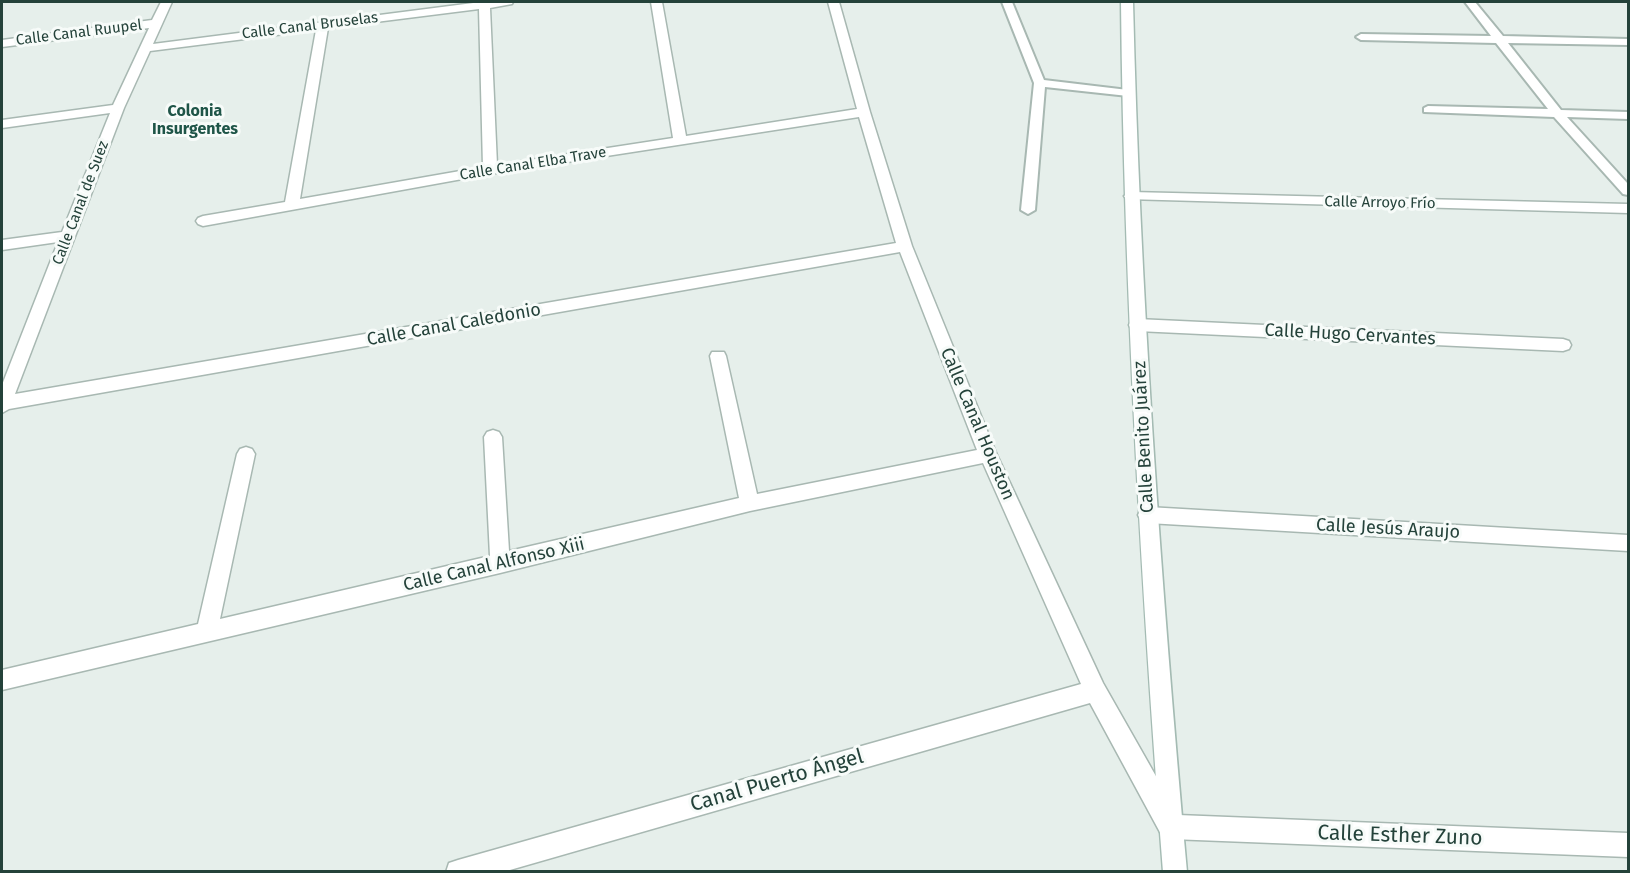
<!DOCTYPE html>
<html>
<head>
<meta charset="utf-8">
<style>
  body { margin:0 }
  #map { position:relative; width:1630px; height:873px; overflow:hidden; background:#e6efeb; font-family:"Fira Sans",sans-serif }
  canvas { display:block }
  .frame { position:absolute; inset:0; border:3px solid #24423a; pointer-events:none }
</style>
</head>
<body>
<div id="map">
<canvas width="1630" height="873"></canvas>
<div class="frame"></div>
</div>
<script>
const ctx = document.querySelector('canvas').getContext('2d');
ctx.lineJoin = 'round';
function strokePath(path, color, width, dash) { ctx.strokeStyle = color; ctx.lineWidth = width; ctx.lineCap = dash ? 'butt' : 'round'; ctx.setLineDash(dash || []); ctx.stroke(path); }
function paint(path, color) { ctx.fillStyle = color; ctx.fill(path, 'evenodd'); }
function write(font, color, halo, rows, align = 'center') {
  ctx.font = font + ' "Fira Sans",sans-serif'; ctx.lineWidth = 6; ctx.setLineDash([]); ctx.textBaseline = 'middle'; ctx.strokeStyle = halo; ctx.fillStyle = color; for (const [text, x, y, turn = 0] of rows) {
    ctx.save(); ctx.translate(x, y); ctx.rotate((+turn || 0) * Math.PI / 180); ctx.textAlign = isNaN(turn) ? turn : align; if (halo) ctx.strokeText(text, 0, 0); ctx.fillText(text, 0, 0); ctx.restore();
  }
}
const lane = new Path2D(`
  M1002,2H1012L1044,80L1128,90L1134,93L1128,96L1045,87L1035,210L1028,214L1021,210L1034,83Z
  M1465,2H1475L1503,36L1628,39V45L1508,43L1561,110L1628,112V119L1567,117L1628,184V195L1623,194L1554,117L1424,112V108L1428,106L1548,109L1496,43L1361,40L1356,37L1361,34L1491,36Z`);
const street = new Path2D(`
  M161,2H172L153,44L481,2H513L512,4L490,8L497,165L673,138L651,2H662L686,136L857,109L828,2H839L870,112L912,246L997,455L1103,683L1178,815L1628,833V857L1171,839L1162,836L1090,703L503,872H446L449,863L458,860L1081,684L983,463L750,511L500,573L2,690V670L198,624L237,454L240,449L246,447L252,449L255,454L220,619L490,556L484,437L487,432L493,430L499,432L502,437L509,551L739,498L710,356L712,352H724L726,356L757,494L977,450L900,252L9,409L2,413V385L58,242L2,250V240L62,232L110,113L2,128V120L113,105L149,28L2,47V40L152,20ZM479,9L483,167L300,199L328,28ZM316,30L285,202L203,216L198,218L196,221L198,224L203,226L490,174L859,117L896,243L15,394L124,108L150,51Z
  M1131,192L1628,204V213L1126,199L1124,196Z
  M1137,319L1563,339L1569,341L1571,345L1569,349L1563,351L1137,331L1131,329L1129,325L1131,321Z
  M1148,507L1628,535V551L1148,523L1141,521L1138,515L1141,509Z`);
const secondary = new Path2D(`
  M1121,2H1133C1140,293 1161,582 1187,872H1163C1141,582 1124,292 1121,2Z`);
const farStreetnames = [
  ["Calle Canal Bruselas",310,26,-7],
  ["Calle Canal Ruupel",79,33,-7],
  ["Calle Canal Elba Trave",533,164,-9],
  ["Calle Canal de Suez",81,203,-69],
  ["Calle Arroyo Frío",1380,203,1]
];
const farNeighbourhoodnames = [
  ["Colonia",195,112],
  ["Insurgentes",195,130]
];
const streetNames = [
  ["Calle Canal Caledonio",454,325,-10],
  ["Calle Hugo Cervantes",1350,335,3],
  ["Calle Canal Houston",977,424,67],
  ["Calle Benito Juárez",1144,437,-93],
  ["Calle Jesús Araujo",1388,529,3],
  ["Calle Canal Alfonso Xiii",494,565,-13]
];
const nearStreetnames = [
  ["Canal Puerto Ángel",777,781,-16],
  ["Calle Esther Zuno",1400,836,2]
];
strokePath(lane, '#a8b8b2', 4);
strokePath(street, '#a8b8b2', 3);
strokePath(secondary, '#a4bbb3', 3);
paint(lane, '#fff');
paint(street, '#fff');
paint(secondary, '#fff');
write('15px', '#24423a', '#f7fbf9', farStreetnames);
write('bold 16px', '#1f5548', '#f7fbf9', farNeighbourhoodnames);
write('18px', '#24423a', '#f7fbf9', streetNames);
write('21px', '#24423a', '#f7fbf9', nearStreetnames);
</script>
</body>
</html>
